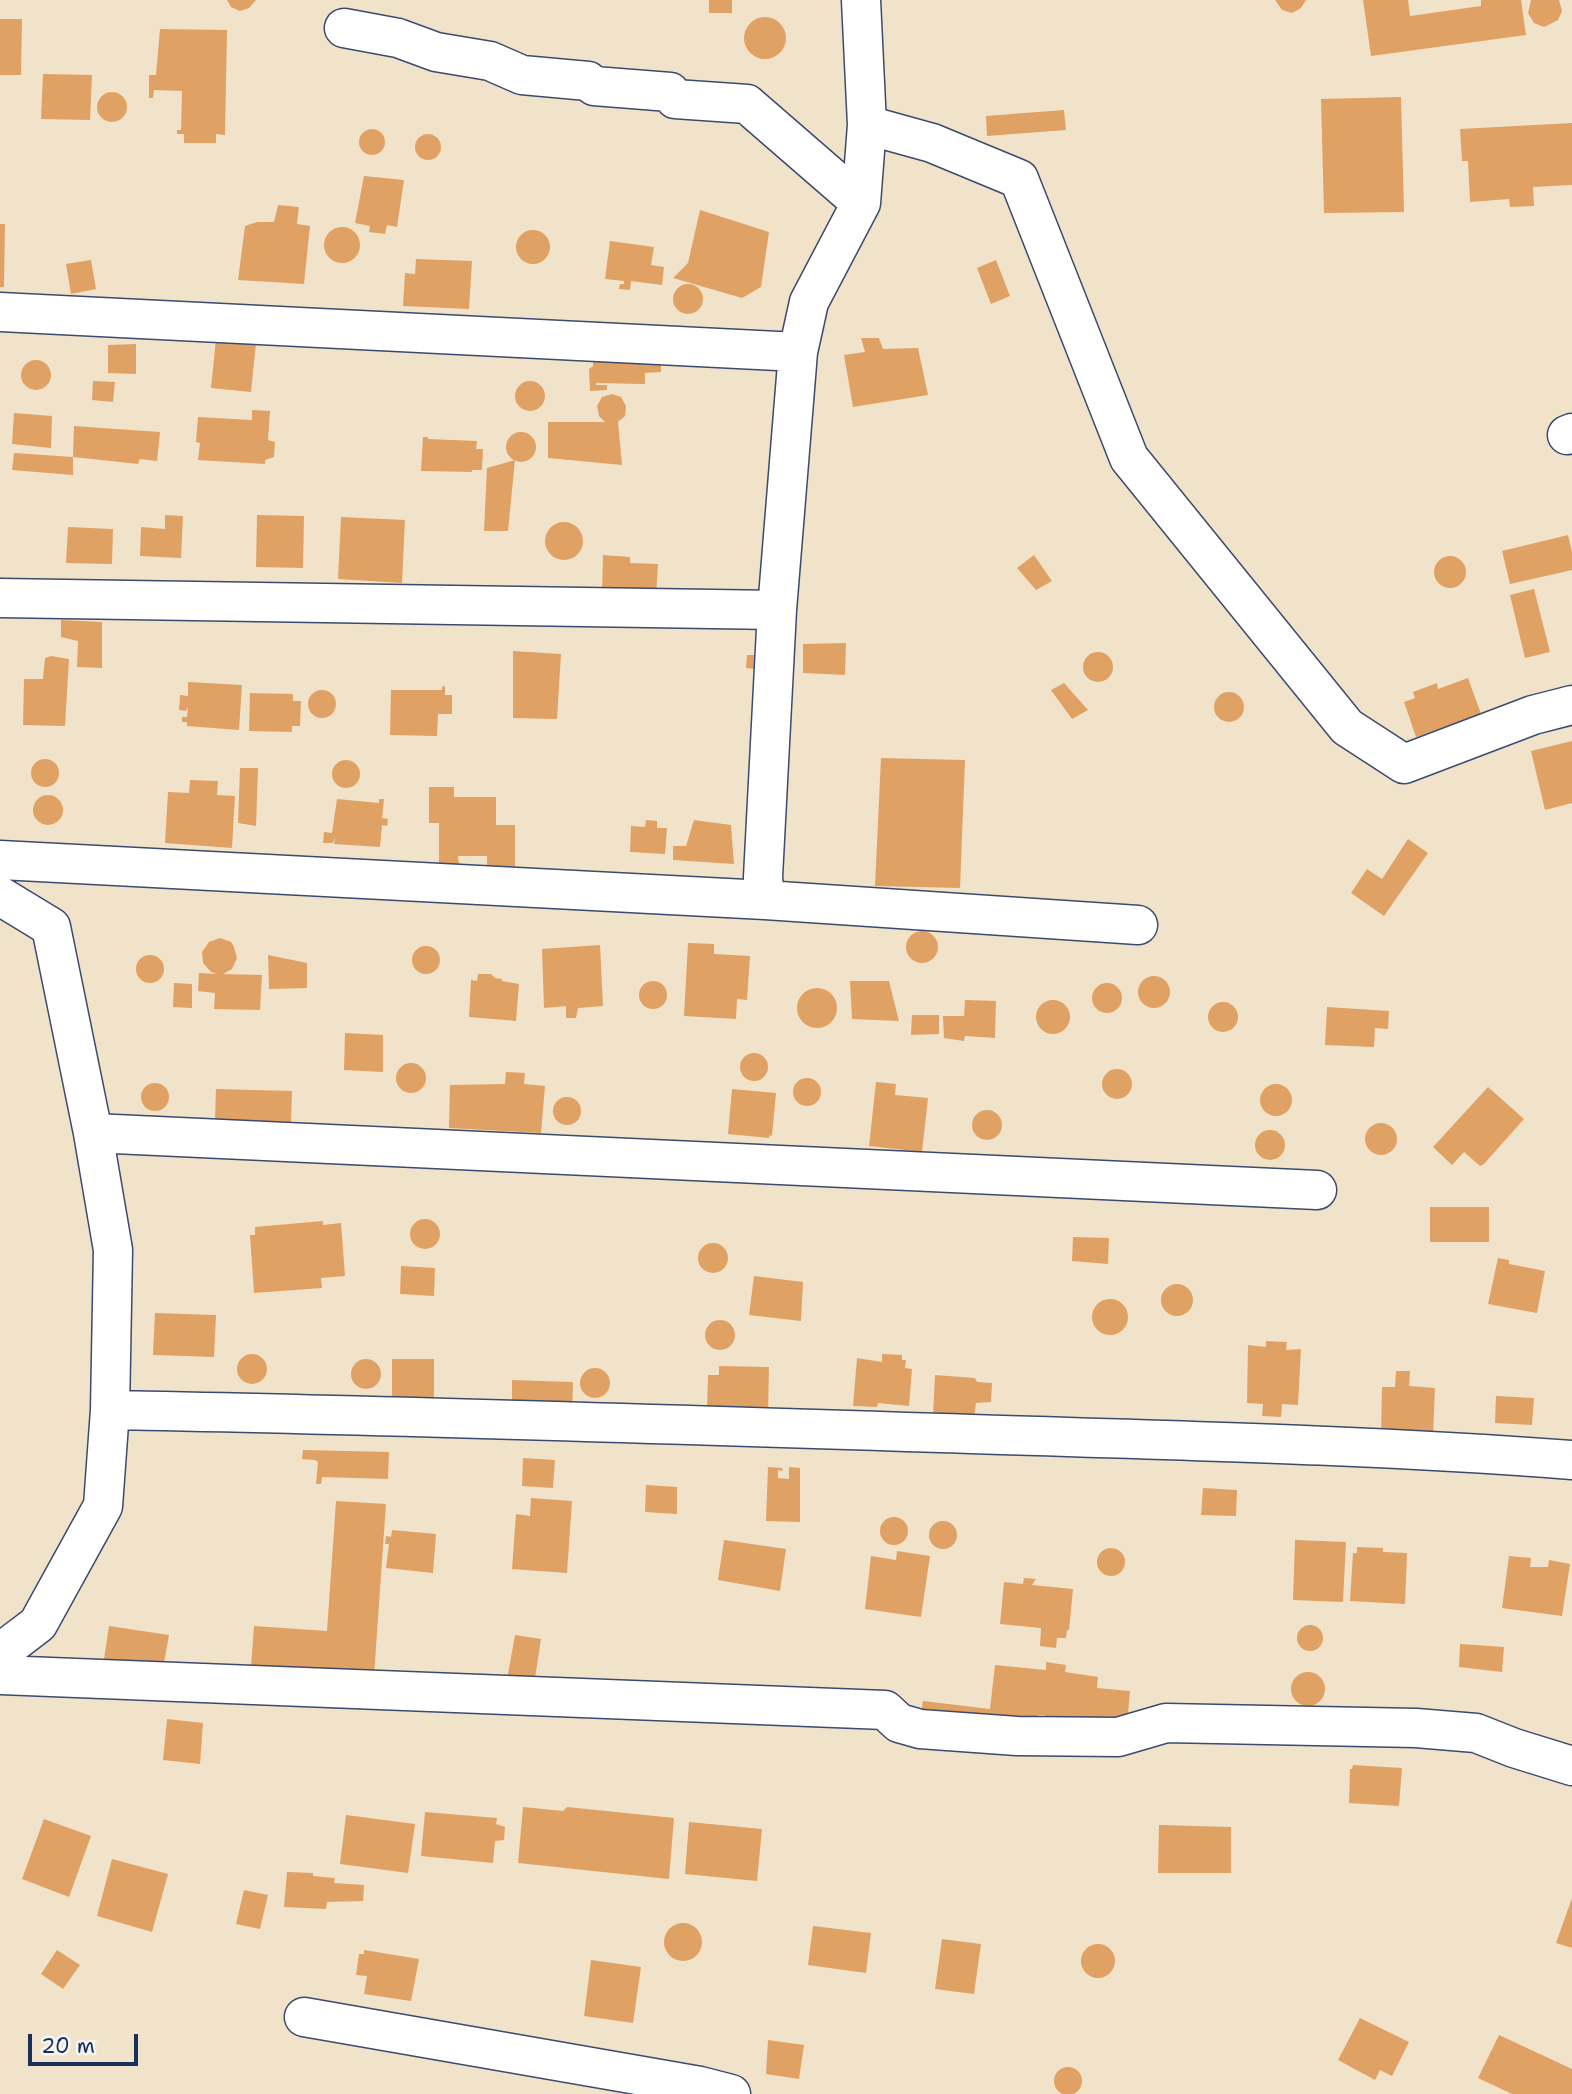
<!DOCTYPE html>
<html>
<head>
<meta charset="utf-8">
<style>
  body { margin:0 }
  #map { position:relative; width:1572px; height:2094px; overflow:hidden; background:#f1e3c9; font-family:"Shantell Sans",sans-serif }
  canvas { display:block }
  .scale { position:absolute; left:28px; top:2034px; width:110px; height:32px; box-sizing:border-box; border:4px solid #1b2f5e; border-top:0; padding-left:9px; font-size:21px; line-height:24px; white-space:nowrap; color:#1b2f5e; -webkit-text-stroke:5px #f6f6f2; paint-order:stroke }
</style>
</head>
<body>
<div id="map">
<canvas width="1572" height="2094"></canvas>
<div class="scale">20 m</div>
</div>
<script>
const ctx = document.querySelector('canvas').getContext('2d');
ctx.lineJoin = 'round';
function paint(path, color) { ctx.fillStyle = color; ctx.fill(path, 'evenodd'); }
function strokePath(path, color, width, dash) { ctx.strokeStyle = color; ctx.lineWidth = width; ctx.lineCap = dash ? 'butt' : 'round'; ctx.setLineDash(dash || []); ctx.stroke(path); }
const building = new Path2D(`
  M227,0H256L249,8L240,11L231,7Z
  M709,0H732V13H709Z
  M1275,0H1306L1301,8L1292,13L1282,10Z
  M1363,0H1408L1410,16L1481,6V0H1521L1526,35L1371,56Z
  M1531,0H1559L1562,11L1558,20L1544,27L1534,23L1528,13Z
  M744 38a21 21 0 1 1 42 0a21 21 0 1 1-42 0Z
  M0,19H22L21,75H0Z
  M160,29L227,30L225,135L216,134V143H184V134H177V130H181L182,91L154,90L153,98H149V75H156Z
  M43,74L92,75L90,120L41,119Z
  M97 107a15 15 0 1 1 30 0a15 15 0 1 1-30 0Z
  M1401,97L1404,212L1324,213L1321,99Z
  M1064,110L1066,130L987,136L986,116Z
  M1572,123V185L1533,187L1534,206L1510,207L1509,199L1470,202L1468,161H1462L1460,129Z
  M359 142a13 13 0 1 1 26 0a13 13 0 1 1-26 0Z
  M415 147a13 13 0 1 1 26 0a13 13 0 1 1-26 0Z
  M364,176L404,180L397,227L387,225L385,234L369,232L370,226L355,223Z
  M278,205L299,207L297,224L310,226L304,284L238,280L245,226L257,222H274Z
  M700,210L769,232L761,287L742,298L673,278L688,263Z
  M0,224H5L4,287H0Z
  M324 245a18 18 0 1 1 36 0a18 18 0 1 1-36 0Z
  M516 247a17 17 0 1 1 34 0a17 17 0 1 1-34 0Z
  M610,241L654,247L651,265L664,267L662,285L631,281L630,290L619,289L620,284H624V281L605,279Z
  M416,259L472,261L469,309L403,306L405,273L415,274Z
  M91,260L96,289L71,294L66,264Z
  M996,260L1010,296L991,304L977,268Z
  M673 299a15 15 0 1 1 30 0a15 15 0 1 1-30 0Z
  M861,338H879L883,349L918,348L928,395L853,407L844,355L865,352Z
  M216,339L256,343L251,392L211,388Z
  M136,344V374L108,373V345Z
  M593,356L661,359V372L645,373V384L596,383V385H607V390L590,391L589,369L593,366Z
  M21 375a15 15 0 1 1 30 0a15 15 0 1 1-30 0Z
  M93,381L115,382L113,402L92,400Z
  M515 396a15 15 0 1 1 30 0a15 15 0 1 1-30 0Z
  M612,394L621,397L626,406L625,416L618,422L622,465L548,458V422H605L599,416L597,406L602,397Z
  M252,410L270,411L268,440L275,442L274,457L265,460V464L198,460L200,443L196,442L198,417L252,420Z
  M14,413L52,416L51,448L12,444Z
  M74,426L160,432L157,461L140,459L138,464L73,457Z
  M506 447a15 15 0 1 1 30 0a15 15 0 1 1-30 0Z
  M423,437H428V439L477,441L476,449H483L482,470H472V472L421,471Z
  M14,453L73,457V475L12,470Z
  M515,460L508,531H484L487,468Z
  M165,515L183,516L181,558L140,556L141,527L165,529Z
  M257,515L304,516L303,568L256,567Z
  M341,517L405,520L402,583L338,579Z
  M545 541a19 19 0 1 1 38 0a19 19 0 1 1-38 0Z
  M68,527L113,529L112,564L66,563Z
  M1568,535L1572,552V570L1510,584L1502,551Z
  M603,555L630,557V563L658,564L656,596L602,594Z
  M1034,555L1052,581L1036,590L1017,568Z
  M1434 572a16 16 0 1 1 32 0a16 16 0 1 1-32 0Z
  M1534,589L1550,652L1525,658L1510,595Z
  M61,620L102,622V668L77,667L78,641L61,637Z
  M846,643L845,675L803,673V644Z
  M513,651L561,654L557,719L513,718Z
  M1083 667a15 15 0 1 1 30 0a15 15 0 1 1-30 0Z
  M747,655H756V669L746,668Z
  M51,656L69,659L65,726L23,725L24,679H43L45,658Z
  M1468,678L1481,714L1416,737L1404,702L1415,698L1413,692L1437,683L1438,689Z
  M188,682L242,685L239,730L187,726V722H182V717H187L188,707L186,711L179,710L180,695L188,696Z
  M1064,683L1088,710L1072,719L1051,690Z
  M445,686V695H452V714H438L437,736L390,735L391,690H442V687Z
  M308 704a14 14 0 1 1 28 0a14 14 0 1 1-28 0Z
  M1214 707a15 15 0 1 1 30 0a15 15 0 1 1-30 0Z
  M250,693L293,694V701H301L300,726H292V732L249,731Z
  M1572,741V803L1545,810L1531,751Z
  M881,758L965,760L960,888L875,886Z
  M31 773a14 14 0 1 1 28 0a14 14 0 1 1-28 0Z
  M332 774a14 14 0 1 1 28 0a14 14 0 1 1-28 0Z
  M240,768H258L256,826L238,823Z
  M190,780L218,781L217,795L235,796L232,848L165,843L168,792L189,793Z
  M429,787H454V797H496V825H515V868H487V856H458L459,864H439V823H429Z
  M33 810a15 15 0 1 1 30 0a15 15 0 1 1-30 0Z
  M337,799L379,803V799H384L382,818L388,819L387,826L382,825L380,847L334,844L335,836L333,843H323L324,832L332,833Z
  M646,820L657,821V828H667L665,854L630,852L631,826L645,827Z
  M694,820L731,825L734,864L673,860V846H686Z
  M1408,839L1428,853L1384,916L1351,893L1367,869L1382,879Z
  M906 947a16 16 0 1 1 32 0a16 16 0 1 1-32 0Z
  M220,938L231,942L234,947L237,958L232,969L223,974L262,975L260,1010L214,1009L215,993L198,991L199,973L217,974L211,972L203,963L202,952L209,942Z
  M688,943L714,944V954L750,956L747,1000L737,999L736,1019L684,1016Z
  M600,945L603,1006L578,1008L576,1018H566V1006L544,1008L542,949Z
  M412 960a14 14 0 1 1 28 0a14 14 0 1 1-28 0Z
  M136 969a14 14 0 1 1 28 0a14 14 0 1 1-28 0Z
  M268,955L307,963V988L269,989Z
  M478,974H491L495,978L502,979V981L519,984L516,1021L469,1017L471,980L477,981Z
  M1138 992a16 16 0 1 1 32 0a16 16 0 1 1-32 0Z
  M639 995a14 14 0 1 1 28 0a14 14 0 1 1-28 0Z
  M850,981H889L899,1021L852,1019Z
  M174,983L192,984V1008L173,1007Z
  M1092 998a15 15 0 1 1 30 0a15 15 0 1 1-30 0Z
  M797 1008a20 20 0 1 1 40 0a20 20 0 1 1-40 0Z
  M1036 1017a17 17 0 1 1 34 0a17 17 0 1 1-34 0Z
  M965,1000L996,1001L995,1038L965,1036L964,1041L944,1038L943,1016H964Z
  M1208 1017a15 15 0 1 1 30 0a15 15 0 1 1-30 0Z
  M1327,1007L1389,1011L1388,1029L1375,1028L1374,1047L1325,1045Z
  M912,1015H939V1034L911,1035Z
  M345,1033L383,1035V1072L344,1070Z
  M740 1067a14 14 0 1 1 28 0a14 14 0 1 1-28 0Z
  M396 1078a15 15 0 1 1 30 0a15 15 0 1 1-30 0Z
  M1102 1084a15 15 0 1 1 30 0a15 15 0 1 1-30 0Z
  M506,1072L525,1073L524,1084L545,1086L541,1133L449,1128L450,1085L505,1084Z
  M793 1092a14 14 0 1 1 28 0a14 14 0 1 1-28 0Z
  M876,1082L896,1084L895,1095L928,1098L922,1152L869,1146Z
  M141 1097a14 14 0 1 1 28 0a14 14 0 1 1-28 0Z
  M1260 1100a16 16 0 1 1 32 0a16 16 0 1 1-32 0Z
  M1488,1087L1524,1119L1484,1164L1480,1166L1464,1152L1452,1165L1433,1147Z
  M216,1089L292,1091L291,1123L215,1121Z
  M732,1089L776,1093L772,1136L770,1135L769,1138L728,1134Z
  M553 1111a14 14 0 1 1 28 0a14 14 0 1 1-28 0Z
  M972 1125a15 15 0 1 1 30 0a15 15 0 1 1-30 0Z
  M1365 1139a16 16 0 1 1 32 0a16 16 0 1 1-32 0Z
  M1255 1145a15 15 0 1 1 30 0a15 15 0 1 1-30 0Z
  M1430,1207H1489V1242H1430Z
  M410 1234a15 15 0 1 1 30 0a15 15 0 1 1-30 0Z
  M323,1221V1225L341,1223L345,1276L321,1278L322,1288L254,1293L250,1235H255V1227Z
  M1073,1237L1109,1238L1108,1264L1072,1261Z
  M698 1258a15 15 0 1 1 30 0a15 15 0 1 1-30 0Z
  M1498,1258L1509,1260V1264L1545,1271L1537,1313L1488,1304Z
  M401,1266L435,1268L434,1296L400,1294Z
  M754,1276L803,1282L801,1321L749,1315Z
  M1161 1300a16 16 0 1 1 32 0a16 16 0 1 1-32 0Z
  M1092 1317a18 18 0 1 1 36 0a18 18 0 1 1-36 0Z
  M155,1313L216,1315L214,1357L153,1355Z
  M705 1335a15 15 0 1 1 30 0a15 15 0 1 1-30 0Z
  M1266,1341L1287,1342L1286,1350L1301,1349L1298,1405L1282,1404L1281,1417L1262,1416L1263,1404L1247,1403L1248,1345L1266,1347Z
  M882,1354L902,1355V1360H906L905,1368L912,1369L909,1406L878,1403L877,1407L853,1406L857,1358L882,1362Z
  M237 1369a15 15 0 1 1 30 0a15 15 0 1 1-30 0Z
  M392,1359H434V1397H392Z
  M351 1374a15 15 0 1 1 30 0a15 15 0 1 1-30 0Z
  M719,1366L769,1367L768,1412L707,1410L708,1375H719Z
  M580 1383a15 15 0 1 1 30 0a15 15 0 1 1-30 0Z
  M1396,1371H1410L1409,1386L1435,1388L1433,1436L1381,1434L1382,1387H1395Z
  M935,1375L975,1378L977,1382L992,1383L991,1402L976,1403L974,1418L933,1416Z
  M512,1380L573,1382L572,1417L512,1400Z
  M1496,1396L1534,1398L1532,1425L1495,1423Z
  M303,1450L389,1452L388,1479L322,1477L321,1484H316L318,1462L315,1460L302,1459Z
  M523,1458L555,1460L553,1488L522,1486Z
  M768,1467L782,1468L783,1471L778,1470V1478L789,1479V1467L800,1468V1522L766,1521Z
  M646,1485L677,1487V1514L645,1512Z
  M1203,1488L1237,1490L1236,1516L1201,1515Z
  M531,1498L572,1501L567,1573L512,1569L516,1514L530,1516Z
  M336,1501L386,1504L374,1676L251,1667L254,1626L327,1631Z
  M880 1531a14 14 0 1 1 28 0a14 14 0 1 1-28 0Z
  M929 1535a14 14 0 1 1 28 0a14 14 0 1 1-28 0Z
  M392,1530L436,1534L433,1573L386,1568L389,1544H385L386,1536L391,1537Z
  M724,1540L786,1549L780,1591L718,1580Z
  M1295,1540L1346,1542L1343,1602L1293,1600Z
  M1357,1547L1383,1548V1552L1407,1553L1405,1604L1350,1601L1353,1553H1357Z
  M1097 1562a14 14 0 1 1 28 0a14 14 0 1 1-28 0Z
  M897,1551L930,1556L921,1617L865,1609L871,1556L896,1560Z
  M1509,1556L1531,1558L1530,1567H1548L1549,1560L1570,1564L1562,1616L1502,1608Z
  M1024,1578L1036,1579L1032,1585L1073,1589L1069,1630H1067L1066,1638H1057L1056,1648L1040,1646L1041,1628L1000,1624L1004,1582L1023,1584Z
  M1297 1638a13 13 0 1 1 26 0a13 13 0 1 1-26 0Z
  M109,1626L169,1635L162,1674L103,1666Z
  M515,1635L541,1639L534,1685L507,1680Z
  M1460,1644L1504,1647L1502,1672L1459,1667Z
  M1046,1662L1066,1665L1065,1672L1098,1677L1097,1688L1130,1691L1127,1725L1045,1723V1715H1038L1037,1728L920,1721L923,1701L990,1709L995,1665L1046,1670Z
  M1291 1689a17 17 0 1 1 34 0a17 17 0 1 1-34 0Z
  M167,1719L203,1723L200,1764L163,1760Z
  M1353,1765L1402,1768L1399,1806L1349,1803L1350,1769H1352Z
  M523,1807L563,1811L567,1807L674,1818L669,1879L518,1863Z
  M425,1812L497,1818L496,1824L505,1827L504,1840L495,1841L493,1863L421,1856Z
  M346,1815L415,1824L408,1873L340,1864Z
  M44,1819L91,1836L69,1897L22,1879Z
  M689,1822L762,1829L757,1881L685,1874Z
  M1159,1825L1231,1827V1873H1158Z
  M112,1859L168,1874L152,1932L97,1916Z
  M287,1872L313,1873V1876L335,1878L334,1883L364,1885L363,1901L327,1902L326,1909L284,1907Z
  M244,1890L268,1895L260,1929L236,1924Z
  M1572,1898V1948L1556,1943Z
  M664 1942a19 19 0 1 1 38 0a19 19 0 1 1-38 0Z
  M813,1926L871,1933L866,1973L808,1965Z
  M942,1939L981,1944L974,1994L935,1989Z
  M1081 1961a17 17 0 1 1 34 0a17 17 0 1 1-34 0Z
  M57,1950L80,1965L63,1989L41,1974Z
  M364,1950L419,1959L411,2001L364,1994L367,1976L356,1975L359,1954H364Z
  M591,1960L641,1967L633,2023L584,2016Z
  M1360,2018L1409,2042L1392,2076L1380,2070L1375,2080L1338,2060Z
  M1499,2035L1572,2069V2094H1512L1478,2078Z
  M768,2040L804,2045L799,2079L766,2074Z
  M1054 2081a14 14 0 1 1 28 0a14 14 0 1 1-28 0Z`);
const minor = new Path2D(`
  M344,28L398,38L436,52L490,61L522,75L588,81L594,86L670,92L675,99L747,104L861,203
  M867,125L932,143L1019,179L1129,458L1347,727L1404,764L1533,715L1572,705
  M0,312L798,352
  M1567,435L1572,433
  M0,598L777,610
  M0,860L765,900L1138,925
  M0,896L51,927L93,1133L113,1250L110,1410L103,1506L38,1624L0,1653
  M765,900L763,877L777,610L798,352L809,302L861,203L867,125L861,0
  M93,1133L1317,1190
  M110,1410C387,1415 664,1424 941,1433C1151,1440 1362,1444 1572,1460
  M0,1675L885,1710L899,1723L920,1729L1017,1736L1118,1737L1166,1723L1416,1728L1476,1733L1514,1748L1572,1766
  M304,2017L700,2086L731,2094`);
paint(building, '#e0a165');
strokePath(minor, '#3b4a6e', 41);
strokePath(minor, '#fff', 38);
</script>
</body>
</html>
